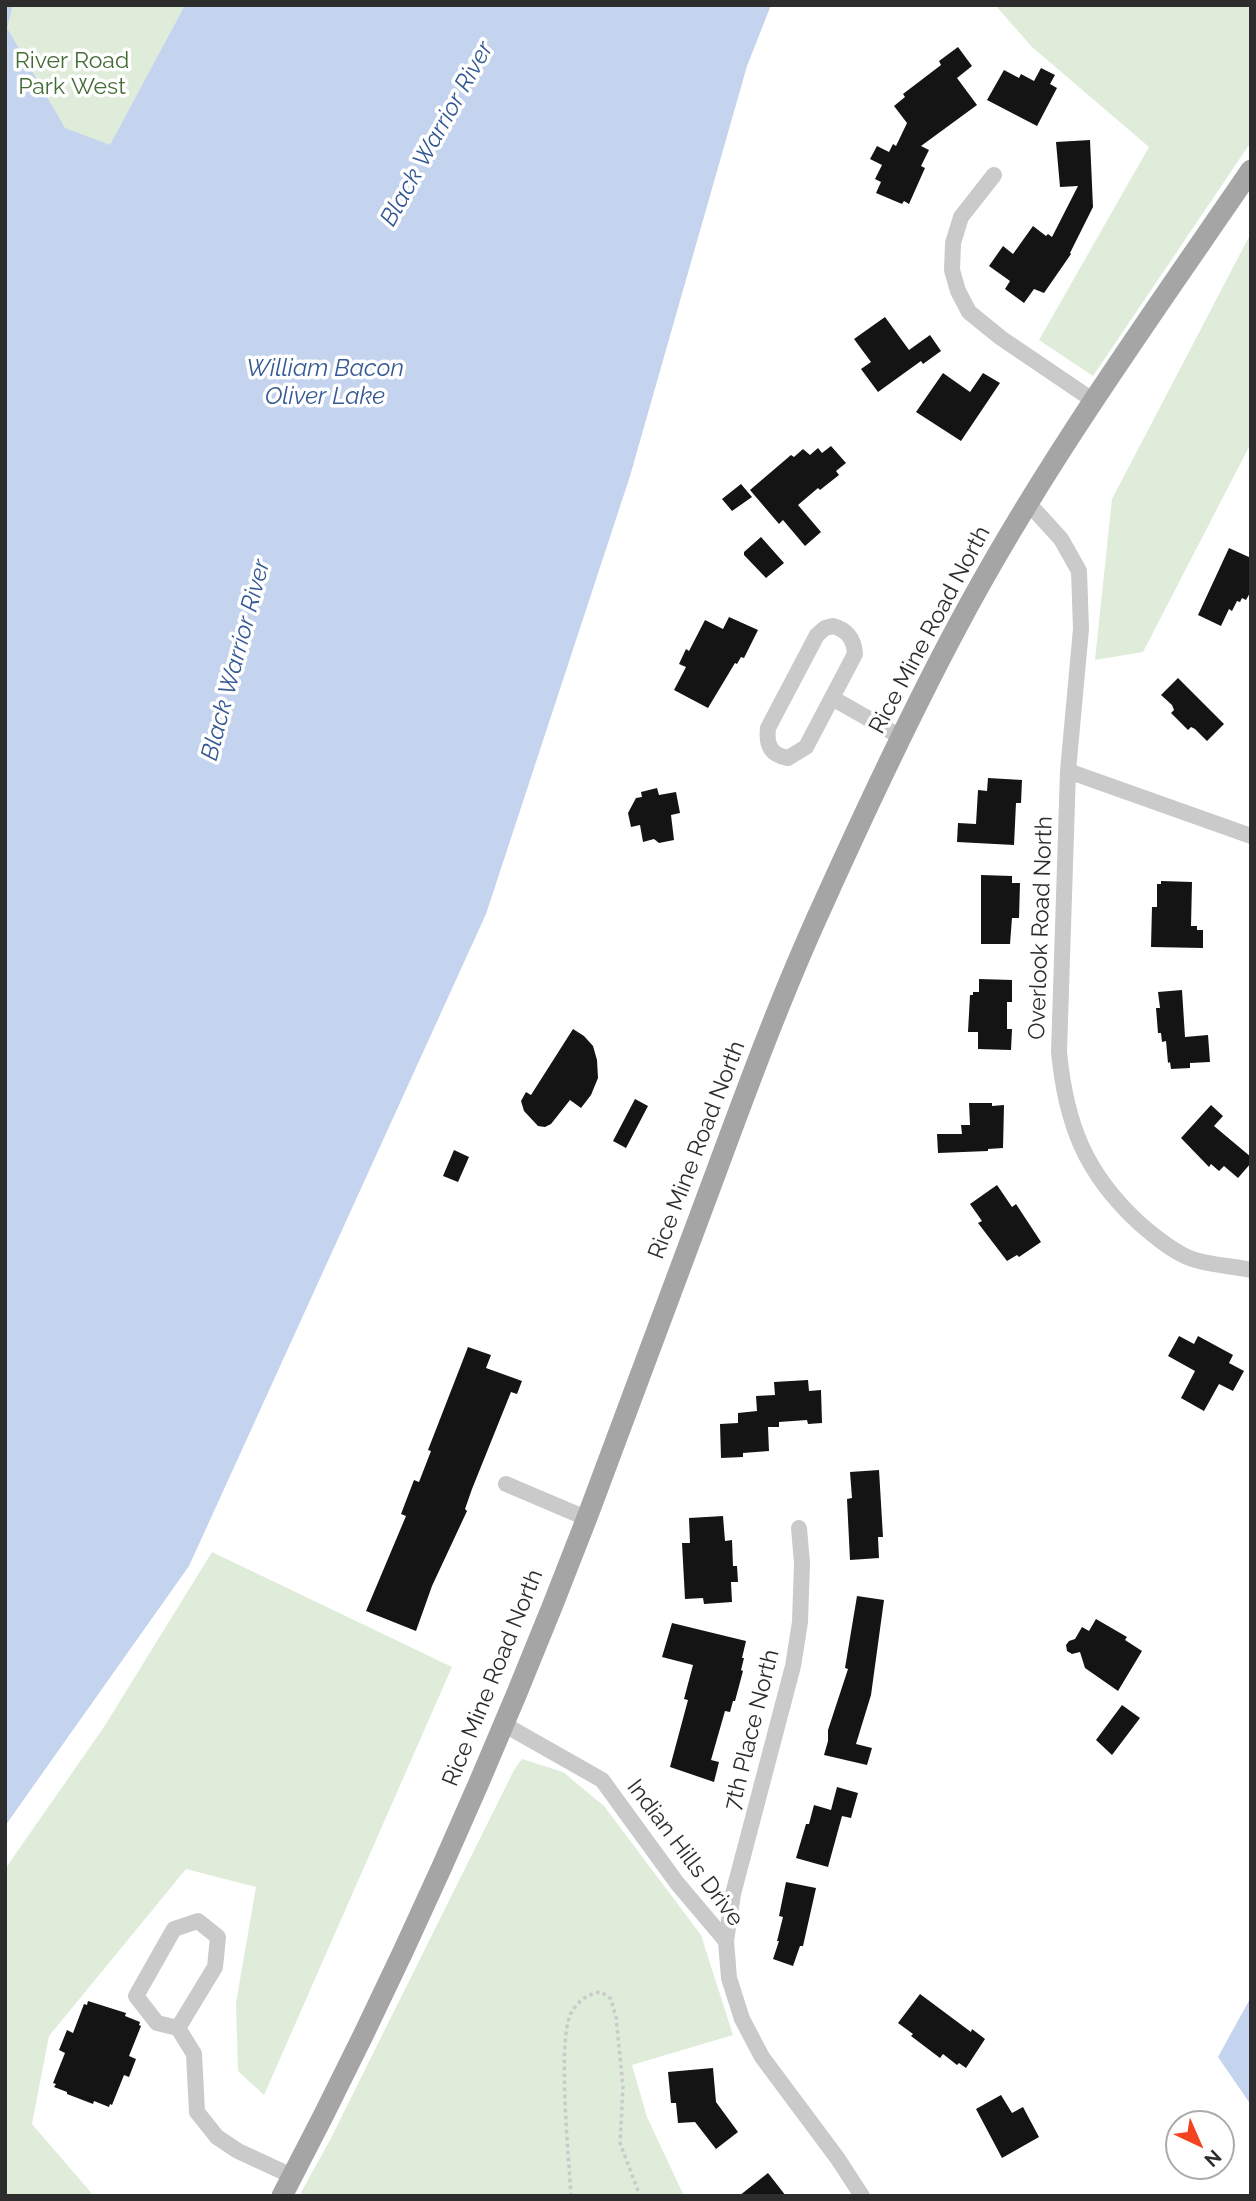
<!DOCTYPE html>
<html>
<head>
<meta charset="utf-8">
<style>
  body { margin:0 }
  #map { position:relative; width:1256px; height:2201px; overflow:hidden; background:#fff; font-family:Raleway,sans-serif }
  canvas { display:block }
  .frame { position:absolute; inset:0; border:7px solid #2d2d2d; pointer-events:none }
  .north { position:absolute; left:1165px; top:2110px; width:70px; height:70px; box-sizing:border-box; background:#fff; border:2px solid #ababab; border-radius:50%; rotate:136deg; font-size:19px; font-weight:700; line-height:28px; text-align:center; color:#2d2d2d }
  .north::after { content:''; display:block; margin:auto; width:24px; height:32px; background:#f34421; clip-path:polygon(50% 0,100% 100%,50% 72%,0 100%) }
</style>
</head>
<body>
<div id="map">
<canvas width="1256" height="2201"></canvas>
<div class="frame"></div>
<div class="north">N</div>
</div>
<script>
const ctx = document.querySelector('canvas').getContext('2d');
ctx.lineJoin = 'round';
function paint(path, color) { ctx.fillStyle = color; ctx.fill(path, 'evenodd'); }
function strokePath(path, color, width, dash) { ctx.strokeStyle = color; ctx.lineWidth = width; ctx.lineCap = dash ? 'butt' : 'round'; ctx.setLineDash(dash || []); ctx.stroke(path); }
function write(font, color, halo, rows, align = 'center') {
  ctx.font = font + ' Raleway,sans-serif'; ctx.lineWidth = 7; ctx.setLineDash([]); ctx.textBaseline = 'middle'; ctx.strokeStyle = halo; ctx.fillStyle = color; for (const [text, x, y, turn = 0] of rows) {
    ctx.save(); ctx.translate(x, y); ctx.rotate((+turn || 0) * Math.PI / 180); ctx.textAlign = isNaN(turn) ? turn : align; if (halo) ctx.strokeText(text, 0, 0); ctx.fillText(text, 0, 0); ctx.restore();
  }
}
const green = new Path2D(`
  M5,5H185L110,146L5,333Z
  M995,5H1245L1251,9V142L1093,376L1039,340L1149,147L1032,47Z
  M1251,233V443L1143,652L1095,660L1112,499Z
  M212,1552L452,1667L264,2095L238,2071L236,2003L256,1887L186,1869L49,2036L32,2124L94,2196H5V1869L104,1727Z
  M522,1759L563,1772L604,1806L701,1935L733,2035L632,2065L647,2117L684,2196H299L330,2140L514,1770Z`);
const water = new Path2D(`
  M5,5H13L7,28L65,128L110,145L185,5H771L747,66L630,476L486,914L189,1566L5,1826Z
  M1251,1997V2105L1218,2057Z`);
const building = new Path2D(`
  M958,47L972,66L957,78L977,105L921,146L929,150L921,166L925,168L909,204L904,201L902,204L876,193L881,182L875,179L882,165L870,159L877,146L889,152L893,144L896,146L907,123L894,106L905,97L903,94L941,65L939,61Z
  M1041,68L1055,75L1050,84L1057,88L1037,126L987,100L1004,70L1019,78L1021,74L1034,81Z
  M1090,140L1093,207L1070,253L1071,254L1044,293L1034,289L1024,303L1005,289L1010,281L989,266L1003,246L1013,254L1033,226L1046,236L1048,234L1052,237L1078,186L1060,187L1056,142Z
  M885,317L909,350L930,335L941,351L923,364L921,361L878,392L861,369L871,362L854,339Z
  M943,373L970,392L983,373L1000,383L961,441L916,412Z
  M831,446L846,463L836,471L839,475L820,490L818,488L798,505L821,532L805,546L783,520L779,524L750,490L791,455L794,457L803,449L810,455L818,448L822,453Z
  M741,484L752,497L732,511L722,499Z
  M761,537L784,563L766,578L744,555V552Z
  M1229,548L1251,558V591L1246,600L1242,598L1240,602L1237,601L1232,611L1229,609L1221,626L1198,615Z
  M729,617L758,630L744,658L741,657L737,664L735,663L708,708L674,690L686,667L679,664L686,649L689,651L705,620L723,629Z
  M1178,678L1224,724L1207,741L1195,729L1191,727L1188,730L1171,713L1174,710L1172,705L1161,695Z
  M988,778L1022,780L1021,803H1016L1014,845L957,842L958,823L976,824L978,790L987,791Z
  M657,788L659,795L676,792L680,813L671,815L674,840L659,843L654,839L643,842L640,825L631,827L628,813L636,798L642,797L641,792Z
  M981,875L1012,876V883H1020L1019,918H1012L1010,944H981Z
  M1161,881L1192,882L1191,926H1197V930H1203V948L1151,947L1152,907H1157V884H1161Z
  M979,979L1012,980V1002H1007V1029H1012L1011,1050L978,1049V1032H968L970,995H973V992H979Z
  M1182,990L1185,1037L1208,1035L1210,1062L1190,1063V1068L1171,1069L1170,1062L1168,1063L1166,1041L1162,1042L1161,1033H1158L1156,1008H1160L1158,992Z
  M573,1029L584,1036L593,1046L597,1060L598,1078L591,1095L581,1108L570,1100L551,1124L545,1127L538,1126L524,1111L521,1101L526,1092L531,1095Z
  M635,1099L648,1106L626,1148L613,1141Z
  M969,1103H992V1106L1004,1105L1003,1148L988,1149V1151L938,1153L937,1134H962L961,1125H970Z
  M1211,1105L1223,1116L1214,1126L1251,1157V1163L1238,1178L1224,1166L1219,1171L1211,1164L1209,1167L1181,1138Z
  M454,1150L469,1157L458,1182L443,1176Z
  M997,1185L1012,1207L1016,1204L1041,1242L1019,1257L1017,1255L1007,1261L978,1223L982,1221L970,1204Z
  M1179,1336L1194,1344L1198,1336L1233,1355L1229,1363L1244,1371L1233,1391L1219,1384L1204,1411L1181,1398L1195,1371L1168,1356Z
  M468,1347L491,1355L486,1368L522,1381L517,1394L511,1392L472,1489L465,1509L467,1511L432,1586L416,1631L366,1611L406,1516L401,1514L414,1480L419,1482L431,1451L428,1450Z
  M808,1380L809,1391L821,1390L822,1423L808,1424L807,1420L779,1422V1427H768L769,1451L743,1453V1457L721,1458L720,1424L738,1423V1413L757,1411L756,1396L775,1395L774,1382Z
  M879,1470L883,1537H878L879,1558L850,1560L847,1499L852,1498L850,1472Z
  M723,1516L725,1541L732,1540L733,1566H737L738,1582H731L732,1602L704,1604L703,1598L685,1599L682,1543H690L689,1518Z
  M857,1596L884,1600L871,1695L856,1744L872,1748L867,1765L824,1755L828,1741V1730L848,1669L845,1668Z
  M1096,1619L1127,1637L1125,1640L1142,1651L1118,1691L1085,1668L1080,1652L1072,1654L1067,1651L1066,1645L1069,1641L1075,1639L1082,1627L1089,1631Z
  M672,1623L746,1641L742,1658H744L741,1670L743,1671L735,1701H733L730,1712L725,1711L711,1760L719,1762L714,1782L670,1767L688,1700L684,1699L693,1665L662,1657Z
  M1122,1705L1140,1718L1112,1755L1096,1740Z
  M837,1787L858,1793L851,1818L842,1816L828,1867L796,1858L806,1824H809L814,1805L831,1810Z
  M786,1882L816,1888L803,1946H800L793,1966L773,1959L779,1941H777L783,1917L779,1916Z
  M920,1994L971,2032L972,2029L985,2039L966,2068L959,2063L957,2065L943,2054L940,2058L911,2036L913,2034L898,2023Z
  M88,2001L126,2013L125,2016L140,2022L139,2025L141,2026L129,2056L136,2059L129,2077L124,2075L112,2105L110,2104L109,2107L94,2101L93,2104L67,2094V2092L54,2087L56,2084L53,2083L65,2053L59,2050L67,2030L73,2033L84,2004L87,2005Z
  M713,2068L716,2102L738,2132L716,2149L695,2122L678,2123L676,2103H671L668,2072Z
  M1001,2095L1012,2113L1023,2107L1039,2137L1002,2158L976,2109Z
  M768,2173L786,2196H739Z`);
const path = new Path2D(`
  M571,2196C569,2159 557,2040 571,2013C577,2002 588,1993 601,1992L611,1999L616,2017L623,2087L620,2143L640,2196`);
const minor = new Path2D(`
  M994,175L961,217L953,243L952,270L958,291L969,312L1001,338L1094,401
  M1029,504L1061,539L1079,571L1081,629L1068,771L1059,1052C1066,1124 1085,1173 1139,1223C1154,1236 1173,1252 1192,1259C1210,1265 1232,1266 1251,1270
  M833,626C848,630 854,640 855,654L806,747L788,758C771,755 766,746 768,728L817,635L825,628Z
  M832,698L901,737
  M1068,771L1251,836
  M506,1484L586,1518
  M799,1528L802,1563L800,1622L793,1666L733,1894L726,1941L729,1978L742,2019L762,2057L838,2159L862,2196
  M505,1725L602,1780L677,1883L726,1941
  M178,2028L157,2023L136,1996L174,1929L198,1921L218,1937L215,1967L178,2028L194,2054L197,2112L217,2137L238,2151L292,2176`);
const major = new Path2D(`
  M282,2196C398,1975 499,1747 588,1515C631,1402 672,1288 715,1175C749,1083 783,991 824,902C866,809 909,717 957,627C1042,467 1149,319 1251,170`);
const parkNames = [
  ["River Road",72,61],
  ["Park West",72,87]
];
const streetNames = [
  ["Rice Mine Road North",930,630,-62],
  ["Overlook Road North",1041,928,-88],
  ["Rice Mine Road North",697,1150,-69],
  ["Rice Mine Road North",493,1678,-68],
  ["7th Place North",752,1730,-76],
  ["Indian Hills Drive",685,1853,53]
];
const waterNames = [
  ["Black Warrior River",437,134,-61],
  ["William Bacon",325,369],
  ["Oliver Lake",325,397],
  ["Black Warrior River",236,660,-75]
];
paint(green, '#dfecd9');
paint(water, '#c4d3ee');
paint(building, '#141414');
strokePath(path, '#cacaca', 3.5, [3.5, 3.5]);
strokePath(minor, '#cacaca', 16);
strokePath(major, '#a5a5a5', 21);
write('23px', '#436c37', '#fff', parkNames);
write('23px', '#2d2d2d', '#fff', streetNames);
write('italic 24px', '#355995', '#fff', waterNames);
</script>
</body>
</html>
